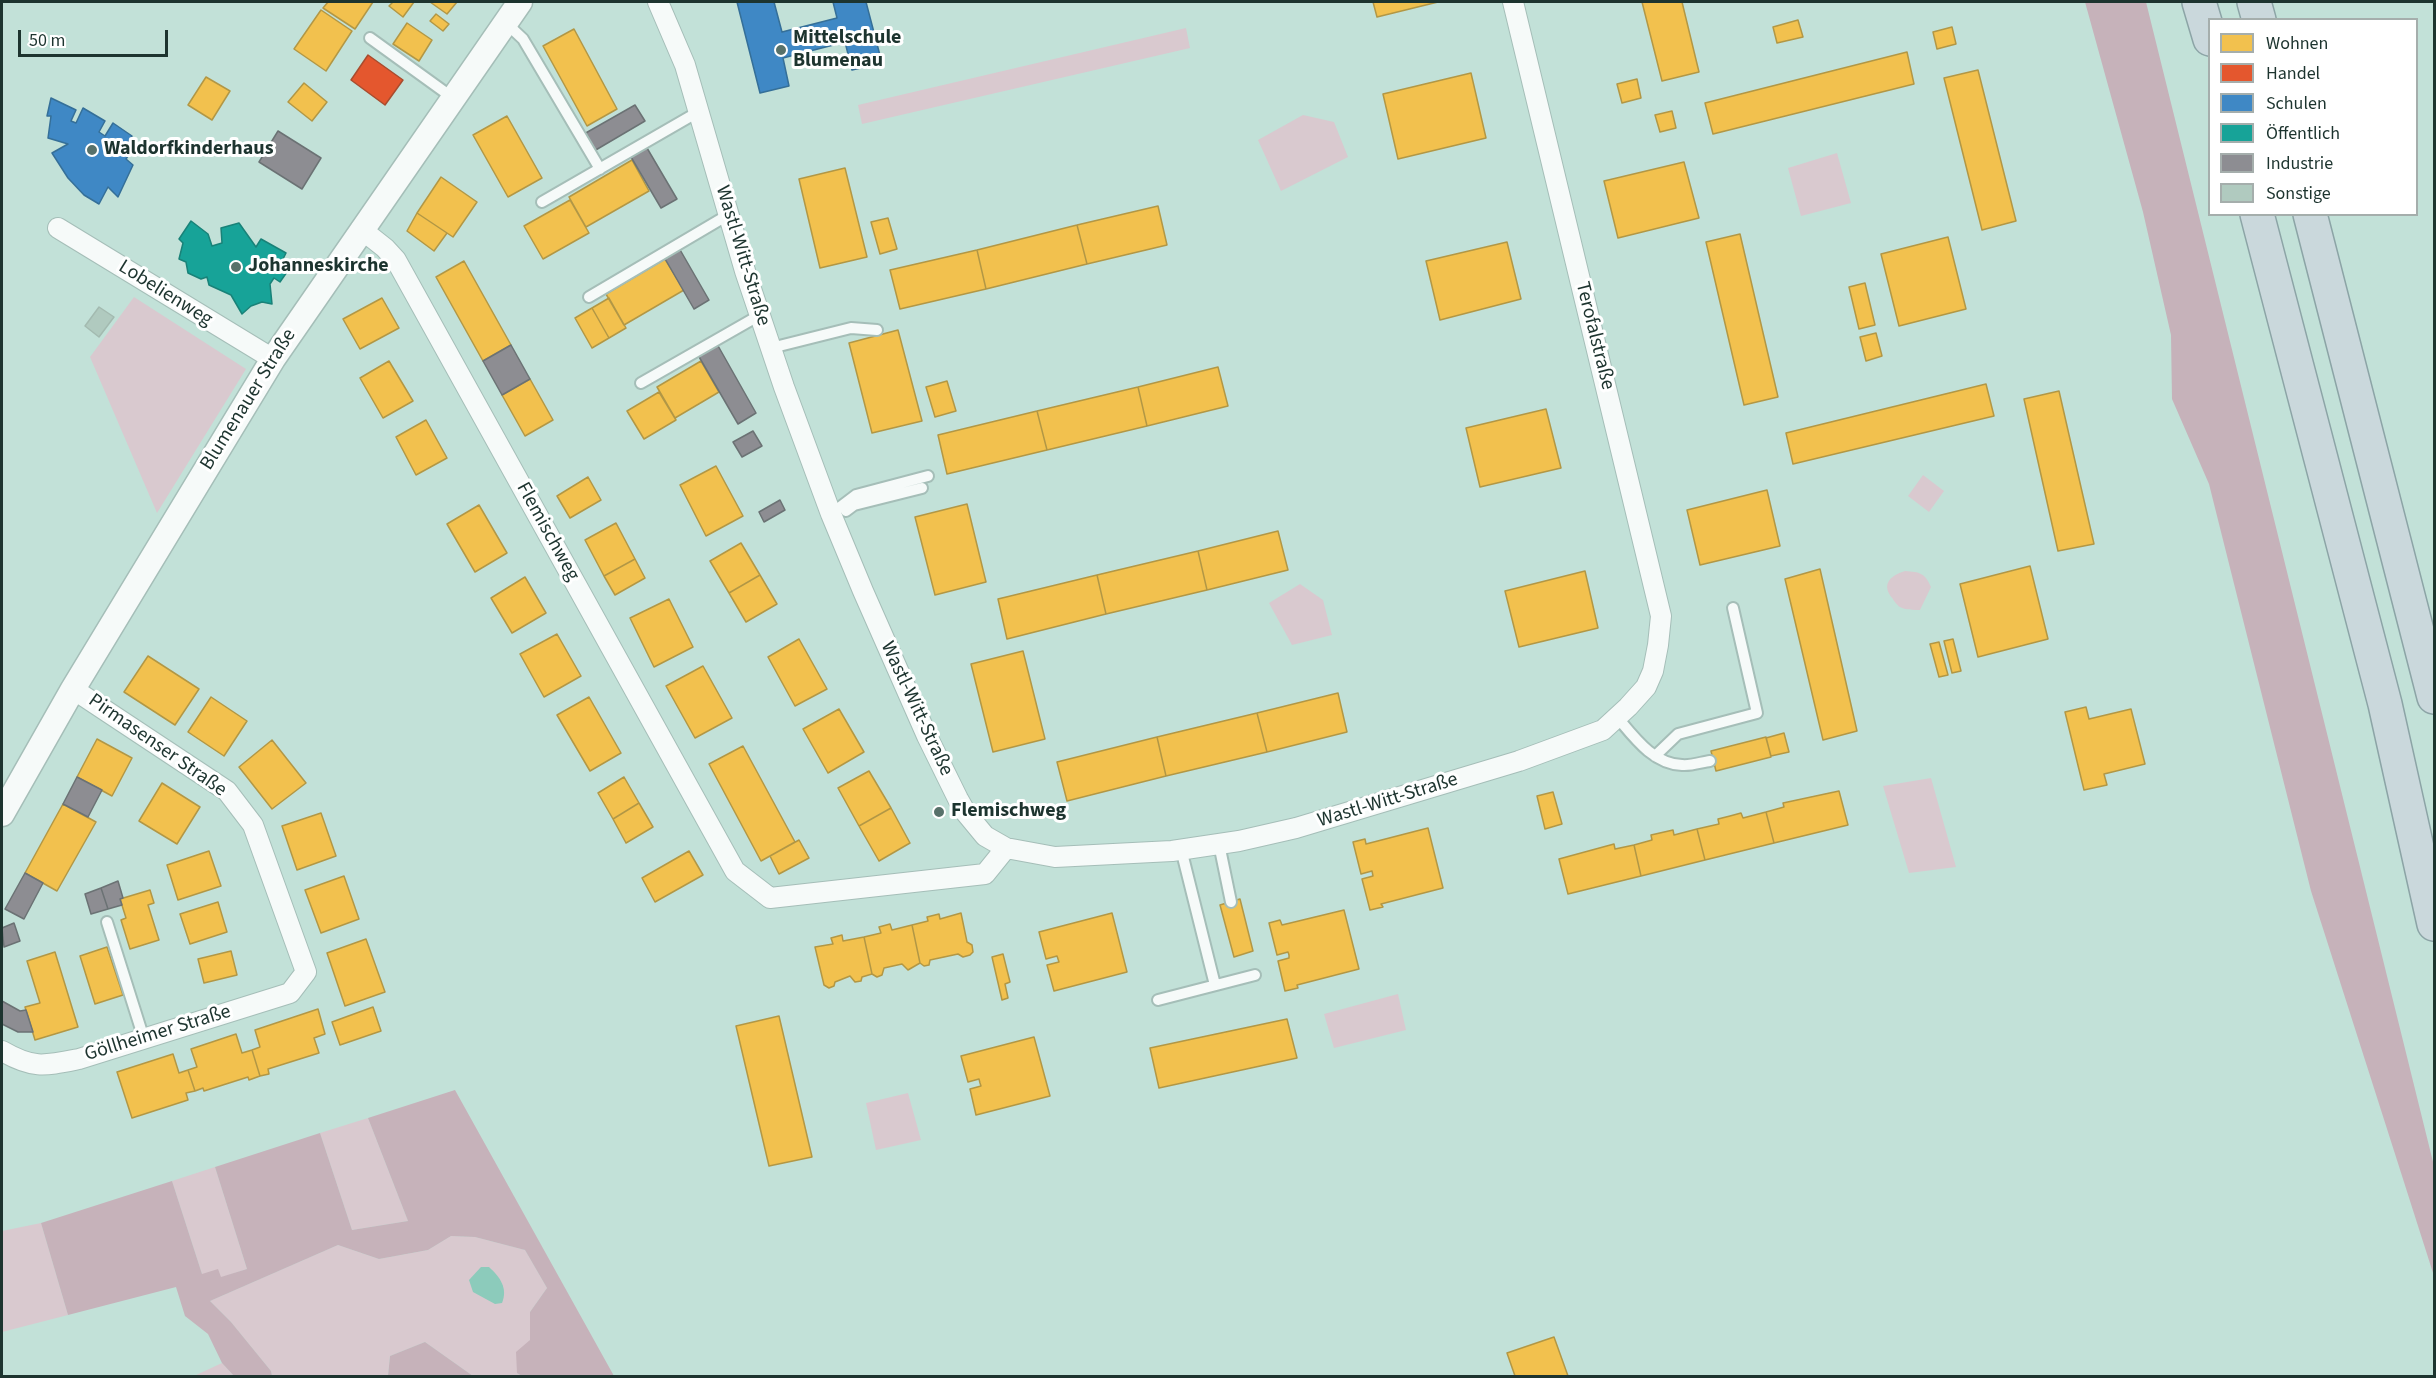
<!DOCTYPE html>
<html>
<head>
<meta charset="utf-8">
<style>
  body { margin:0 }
  #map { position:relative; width:2436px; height:1378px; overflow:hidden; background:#c2e1d8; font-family:"Source Sans 3",sans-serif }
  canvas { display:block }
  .frame { position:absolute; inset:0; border:3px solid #1d342f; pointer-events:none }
  .legend { position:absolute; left:2208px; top:18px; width:210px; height:198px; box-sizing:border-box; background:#fff; border:2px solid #a5aeac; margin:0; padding:8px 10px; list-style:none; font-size:18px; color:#1d342f }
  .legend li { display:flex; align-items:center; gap:12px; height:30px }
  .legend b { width:30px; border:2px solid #a5aeac }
  .scale { position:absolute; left:18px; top:30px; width:150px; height:27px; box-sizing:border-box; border:3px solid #1d342f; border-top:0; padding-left:8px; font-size:18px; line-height:21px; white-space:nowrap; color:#1d342f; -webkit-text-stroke:4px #fff; paint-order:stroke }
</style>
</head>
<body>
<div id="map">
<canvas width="2436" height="1378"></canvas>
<div class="frame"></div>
<ul class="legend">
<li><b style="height:16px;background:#f2c14e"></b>Wohnen</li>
<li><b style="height:16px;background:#e4572e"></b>Handel</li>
<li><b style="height:16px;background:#3f88c5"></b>Schulen</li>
<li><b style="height:16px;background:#17a398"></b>Öffentlich</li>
<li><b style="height:16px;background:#8d8d92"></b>Industrie</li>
<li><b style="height:16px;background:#b0cabf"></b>Sonstige</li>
</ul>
<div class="scale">50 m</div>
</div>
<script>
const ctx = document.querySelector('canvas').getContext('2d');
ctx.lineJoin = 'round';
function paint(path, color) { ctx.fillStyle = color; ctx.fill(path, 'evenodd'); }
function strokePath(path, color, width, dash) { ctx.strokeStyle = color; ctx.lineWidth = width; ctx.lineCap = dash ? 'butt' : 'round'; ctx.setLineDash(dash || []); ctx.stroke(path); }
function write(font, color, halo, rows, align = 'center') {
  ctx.font = font + ' "Source Sans 3",sans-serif'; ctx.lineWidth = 6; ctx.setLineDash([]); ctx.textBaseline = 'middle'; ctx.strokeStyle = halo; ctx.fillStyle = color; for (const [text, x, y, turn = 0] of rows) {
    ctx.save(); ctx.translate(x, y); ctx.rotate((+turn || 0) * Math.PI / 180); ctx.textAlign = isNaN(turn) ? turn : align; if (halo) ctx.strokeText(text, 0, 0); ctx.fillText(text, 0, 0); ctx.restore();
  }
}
const green = new Path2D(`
  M1186,28L1190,48L862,124L858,105Z
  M1303,115L1334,122L1348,157L1281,191L1258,140Z
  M1837,153L1851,203L1801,216L1788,168Z
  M134,297L246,369L157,513L90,357Z
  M1923,475L1944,491L1929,512L1908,496Z
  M1905,571C1920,572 1925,573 1931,587L1920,610C1914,610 1905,610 1900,607C1899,607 1893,600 1893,599C1881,585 1889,576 1905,571Z
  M1300,584L1323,600L1332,635L1292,645L1269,603Z
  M1931,778L1956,867L1909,873L1883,786Z
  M1398,994L1406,1030L1334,1048L1324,1014Z
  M908,1093L921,1140L876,1150L866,1103Z
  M368,1118L408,1221L352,1230L320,1133Z
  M215,1167L247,1269L220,1278L202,1274L172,1181Z
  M41,1223L68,1315L2,1332V1231Z
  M451,1236L475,1237L525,1250L547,1288L530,1312V1340L517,1373L522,1376H473L425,1342L390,1356L388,1376H272L271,1371L231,1322L210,1301L338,1245L379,1259L428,1250Z
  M222,1363L234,1376H194Z`);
const forest = new Path2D(`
  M2085,2H2146L2434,1166V1276L2311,891L2209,484L2172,399L2171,335L2143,212Z
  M455,1090L614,1376H522L517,1373L516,1352L530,1340V1312L547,1288L525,1250L475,1237L451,1236L428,1250L379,1259L338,1245L210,1301L231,1322L271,1371L272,1376H234L222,1363L208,1334L185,1316L176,1287L68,1315L41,1223L172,1181L202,1274L218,1269L221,1277L247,1269L215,1167L320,1133L352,1230L408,1221L368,1118Z
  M425,1342L473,1376H388L390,1356Z`);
const water = new Path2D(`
  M481,1267H489C500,1277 508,1288 502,1303L495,1304L473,1292L469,1280Z`);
const homes = new Path2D(`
  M328,2H373L355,29L323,8Z
  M393,2H414L403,17L389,6Z
  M430,2H457L447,14Z
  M1373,2H1438L1377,17Z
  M1642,2H1682L1699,72L1662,81Z
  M321,10L352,31L326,71L294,49Z
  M436,14L449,24L443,31L430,21Z
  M1798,20L1803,37L1777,43L1773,27Z
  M407,23L432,40L419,61L393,44Z
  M1952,27L1956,44L1937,49L1933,32Z
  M574,29L617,109L587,126L543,46Z
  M1907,52L1914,84L1713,134L1705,103Z
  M1978,70L2016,221L1982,230L1944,78Z
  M1471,73L1486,138L1398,159L1383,94Z
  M206,77L230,91L212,120L188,105Z
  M1637,79L1641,98L1622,103L1617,84Z
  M304,83L327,102L312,121L288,102Z
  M1672,111L1676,128L1660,132L1655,115Z
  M507,116L542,178L508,197L473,135Z
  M632,160L649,191L586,227L569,197Z
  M1684,162L1699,218L1618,238L1604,181Z
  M845,168L867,257L820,268L799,179Z
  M441,177L477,202L453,237L417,213Z
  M570,200L589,233L543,259L524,226Z
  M1158,206L1167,245L1087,264L1077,225Z
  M417,213L447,233L434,251L407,231Z
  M888,218L897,249L880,254L871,222Z
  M1077,225L1087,264L986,289L977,250Z
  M1740,234L1778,397L1744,405L1706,242Z
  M1948,237L1966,309L1899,326L1881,254Z
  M1507,242L1521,299L1440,320L1426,261Z
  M977,250L986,289L900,309L890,270Z
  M665,259L684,290L624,325L606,294Z
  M464,261L511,345L483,361L436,277Z
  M1865,283L1875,325L1859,329L1849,287Z
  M382,298L399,328L360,349L343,319Z
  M609,298L626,328L609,338L592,308Z
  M592,308L609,338L592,348L575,318Z
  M898,330L922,421L872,433L849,343Z
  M1876,333L1882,356L1866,361L1860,337Z
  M389,361L413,401L383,418L360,378Z
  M701,361L719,392L675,418L657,387Z
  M1218,367L1228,406L1147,426L1138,387Z
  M530,379L553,420L525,436L502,395Z
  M947,381L956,411L935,417L926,387Z
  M1986,384L1994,416L1793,464L1786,433Z
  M1138,387L1147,426L1047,450L1037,411Z
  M2059,391L2094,544L2058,551L2024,399Z
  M659,392L676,420L644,439L627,411Z
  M1546,409L1561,468L1480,487L1466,428Z
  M1037,411L1047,450L947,474L938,435Z
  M426,420L447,458L416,475L396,437Z
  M716,466L743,516L706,536L680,485Z
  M588,477L601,500L570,518L557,496Z
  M1767,490L1780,546L1700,565L1687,510Z
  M967,504L986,582L935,595L915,517Z
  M479,505L507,553L475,572L447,524Z
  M616,523L635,559L604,576L585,540Z
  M1278,531L1288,570L1207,590L1198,551Z
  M741,543L760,575L729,593L710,561Z
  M1198,551L1207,590L1106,614L1097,575Z
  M635,559L645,578L615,595L604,576Z
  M2030,566L2048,639L1978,657L1960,584Z
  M1820,569L1857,731L1823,740L1785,579Z
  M1585,571L1598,628L1519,647L1505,591Z
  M760,575L777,604L746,622L729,593Z
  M1097,575L1106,614L1007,639L998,599Z
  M525,577L546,613L512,633L491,598Z
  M669,599L693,647L654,667L630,618Z
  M557,634L581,676L544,697L520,654Z
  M799,639L827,689L795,706L768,657Z
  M1953,639L1961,671L1952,673L1944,641Z
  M1939,642L1948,675L1939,677L1930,644Z
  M1023,651L1045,739L993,752L971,664Z
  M148,656L199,689L175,725L124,692Z
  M703,666L732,718L695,738L666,686Z
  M1338,693L1347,732L1267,752L1257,713Z
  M211,697L247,721L224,756L188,732Z
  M589,697L621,753L590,771L557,715Z
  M2086,707L2089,719L2131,709L2145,764L2104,774L2107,785L2084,790L2065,712Z
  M839,709L864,752L828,773L803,729Z
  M1257,713L1267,752L1166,776L1157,737Z
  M1784,733L1789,752L1771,756L1766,738Z
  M1157,737L1166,776L1067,801L1057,762Z
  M1766,737L1771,757L1716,771L1711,751Z
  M97,739L132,758L112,796L77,777Z
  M272,740L306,783L272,809L239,767Z
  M743,746L795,842L761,861L709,764Z
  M869,771L891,808L859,826L838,788Z
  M624,777L639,803L613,819L598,793Z
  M162,783L200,807L177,844L139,821Z
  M1839,791L1848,825L1774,843L1766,812L1784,807L1783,803Z
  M1553,792L1562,824L1545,829L1537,796Z
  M639,803L653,827L626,843L613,819Z
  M63,804L96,822L57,891L25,873Z
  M891,808L910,843L879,861L859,826Z
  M1766,812L1774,843L1705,860L1697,829L1719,824L1718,819L1730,816L1741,813L1743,818Z
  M321,813L336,856L297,870L282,826Z
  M1428,828L1443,888L1381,904L1383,907L1370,910L1362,879L1373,876L1372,871L1361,874L1353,842L1365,839L1366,844Z
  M1697,829L1705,860L1641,876L1634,845L1652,840L1651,835L1673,830L1674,835Z
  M799,840L809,858L779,874L770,856Z
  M1614,844L1615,849L1634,845L1641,876L1568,894L1559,859Z
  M209,851L221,886L178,900L167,865Z
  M689,851L703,875L655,902L642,878Z
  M344,876L359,919L321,933L305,890Z
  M150,890L154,903L148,905L159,940L130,949L121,920L126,918L120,899Z
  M1240,899L1253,951L1234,957L1220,905Z
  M218,902L227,932L190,944L180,914Z
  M1344,910L1359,969L1297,985L1298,988L1285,991L1278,961L1289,958V955L1288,952L1277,955L1269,923L1280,920L1282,925Z
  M961,913L967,942L972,945L973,952L970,955L963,957L958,954L930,960L929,965L924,966L920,963L912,925L928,921L927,917L939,914L940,919Z
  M1112,913L1127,972L1054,991L1047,965L1059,962L1057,956L1046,959L1039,932Z
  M890,924L892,930L912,925L920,963L908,970L902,964L884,968L882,975L877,977L872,974L864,937L881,933L879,927Z
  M842,935L843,941L864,937L872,974L862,977L861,981L855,982L850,976L835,982L834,986L829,988L824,985L815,947L833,944L831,938Z
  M366,939L385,992L345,1006L327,953Z
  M107,947L123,995L95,1004L80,956Z
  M231,951L237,975L204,983L198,959Z
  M55,952L78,1027L35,1040L25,1007L40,1003L27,961Z
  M1003,954L1010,982L1005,984L1008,998L1002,1000L992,957Z
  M373,1007L381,1031L340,1045L332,1022Z
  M318,1009L325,1034L314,1038L319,1053L268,1069L269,1074L260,1076L252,1050L260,1047L255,1030Z
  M779,1016L812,1157L769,1166L736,1026Z
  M1287,1019L1297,1058L1159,1088L1150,1048Z
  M236,1034L242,1053L252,1050L260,1076L249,1080L248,1077L204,1091L203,1088L195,1091L188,1070L197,1067L191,1049Z
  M1034,1037L1050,1096L976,1115L970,1089L981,1086L980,1083L979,1079L968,1082L961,1056Z
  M173,1054L179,1073L188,1070L195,1091L186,1093L188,1100L132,1118L117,1072Z
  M1554,1337L1568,1376H1515L1507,1353Z`);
const shops = new Path2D(`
  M368,55L403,80L385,105L351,80Z`);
const schools = new Path2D(`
  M737,2H774L782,32L837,18L833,2H866L882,63L852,70L845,42L783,58L789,86L760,93Z
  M51,98L76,110L71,121L76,123L83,108L105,121L99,132L105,136L113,123L132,136L124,148L130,153L126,159L133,165L118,197L108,187L99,204L84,195L68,178L52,153L68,144L48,138L51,116H47Z`);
const public = new Path2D(`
  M191,221L208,234L212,246L222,243L221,228L239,223L256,247L261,239L286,253L283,259L287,272L280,282L274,278L270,284L272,304L262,302L251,306L242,314L231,295L209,285L207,277L201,279L188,273L186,262L179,259L183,243L179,239Z`);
const industry = new Path2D(`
  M635,105L645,121L594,151L584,134Z
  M278,131L321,158L302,189L259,162Z
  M647,148L677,199L661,208L631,157Z
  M679,248L709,300L694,309L664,257Z
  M717,344L756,413L738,424L698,355Z
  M511,345L530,379L502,395L483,361Z
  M753,431L762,446L742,457L733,442Z
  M780,500L785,510L764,522L759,512Z
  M77,777L102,790L88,817L63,804Z
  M25,873L43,883L24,919L5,909Z
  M118,881L123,898L120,899L122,905L108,909L101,888Z
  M101,888L108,909L91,914L85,894Z
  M14,923L20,941L4,947L2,928Z
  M2,1001L20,1011L26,1010L33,1032H18L2,1024Z`);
const building = new Path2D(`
  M99,307L114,317L99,337L85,326Z`);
const service = new Path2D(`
  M506,23L523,39L600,169
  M370,38L453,98
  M542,202L698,112
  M589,297L728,215
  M771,348L851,328L877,330
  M641,383L760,315
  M846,511L854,505L922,488
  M831,514L856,495L928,476
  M1617,717C1634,737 1653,764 1682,765C1691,766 1702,762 1710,761
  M1655,756L1678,734L1757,713L1733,608
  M1219,844L1231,902
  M1181,849L1215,985
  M107,922L144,1039
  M1158,1000L1255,975`);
const minor = new Path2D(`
  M658,2L685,65L745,271L784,387L831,514L863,591L927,736L958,799L966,813L985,836L1006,848L1055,857L1172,851L1239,841L1296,828L1519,761L1603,730L1628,707L1646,687L1653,671L1658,645L1661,616L1513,2
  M58,228L273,359
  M361,229L385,248L396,260L735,871L770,898L985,874L1006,848
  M2,1051C33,1069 44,1066 79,1059L290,993L306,972L253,825L227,791L73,689`);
const tertiary = new Path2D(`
  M2,814L73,689L273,359L520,2`);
const motorway = new Path2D(`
  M2199,2L2210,39
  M2254,2L2259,20
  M2257,214L2385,704L2434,924
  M2310,214L2434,697`);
const markers = [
  [781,50,6,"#57716a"],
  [92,150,6,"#57716a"],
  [236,267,6,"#57716a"],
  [939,812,6,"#57716a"]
];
const poiNames = [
  ["Mittelschule",793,39],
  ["Blumenau",793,62],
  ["Waldorfkinderhaus",104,150],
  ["Johanneskirche",248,267],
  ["Flemischweg",951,812]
];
const streetNames = [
  ["Wastl-Witt-Straße",742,256,73],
  ["Lobelienweg",165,294,32],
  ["Terofalstraße",1594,336,76],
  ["Blumenauer Straße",249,400,-58],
  ["Flemischweg",547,532,61],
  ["Wastl-Witt-Straße",916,709,65],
  ["Pirmasenser Straße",157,746,35],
  ["Wastl-Witt-Straße",1388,801,-17],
  ["Göllheimer Straße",158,1034,-17]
];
paint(green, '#d9c9cf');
paint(forest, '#c6b2ba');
paint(water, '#8ccbbb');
paint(homes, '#f2c14e');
strokePath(homes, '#b29745', 1.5);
paint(shops, '#e4572e');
strokePath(shops, '#a84c2e', 1.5);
paint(schools, '#3f88c5');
strokePath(schools, '#356f98', 1.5);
paint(public, '#17a398');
strokePath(public, '#198278', 1.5);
paint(industry, '#8d8d92');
strokePath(industry, '#6b7274', 1.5);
paint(building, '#b0cabf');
strokePath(building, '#a3bab0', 1.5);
strokePath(service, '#a5beb8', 14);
strokePath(minor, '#a5beb8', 22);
strokePath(tertiary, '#a5beb8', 27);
strokePath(motorway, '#8ca4a6', 36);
strokePath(service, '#f6faf9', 10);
strokePath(minor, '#f6faf9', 20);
strokePath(tertiary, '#f6faf9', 24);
strokePath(motorway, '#cad8dc', 33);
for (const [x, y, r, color] of markers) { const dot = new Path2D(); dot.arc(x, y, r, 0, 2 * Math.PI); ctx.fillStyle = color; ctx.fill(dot); strokePath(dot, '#fff', 2); }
write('bold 20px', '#1d342f', '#fff', poiNames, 'left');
write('20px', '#1d342f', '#fff', streetNames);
</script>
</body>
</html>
